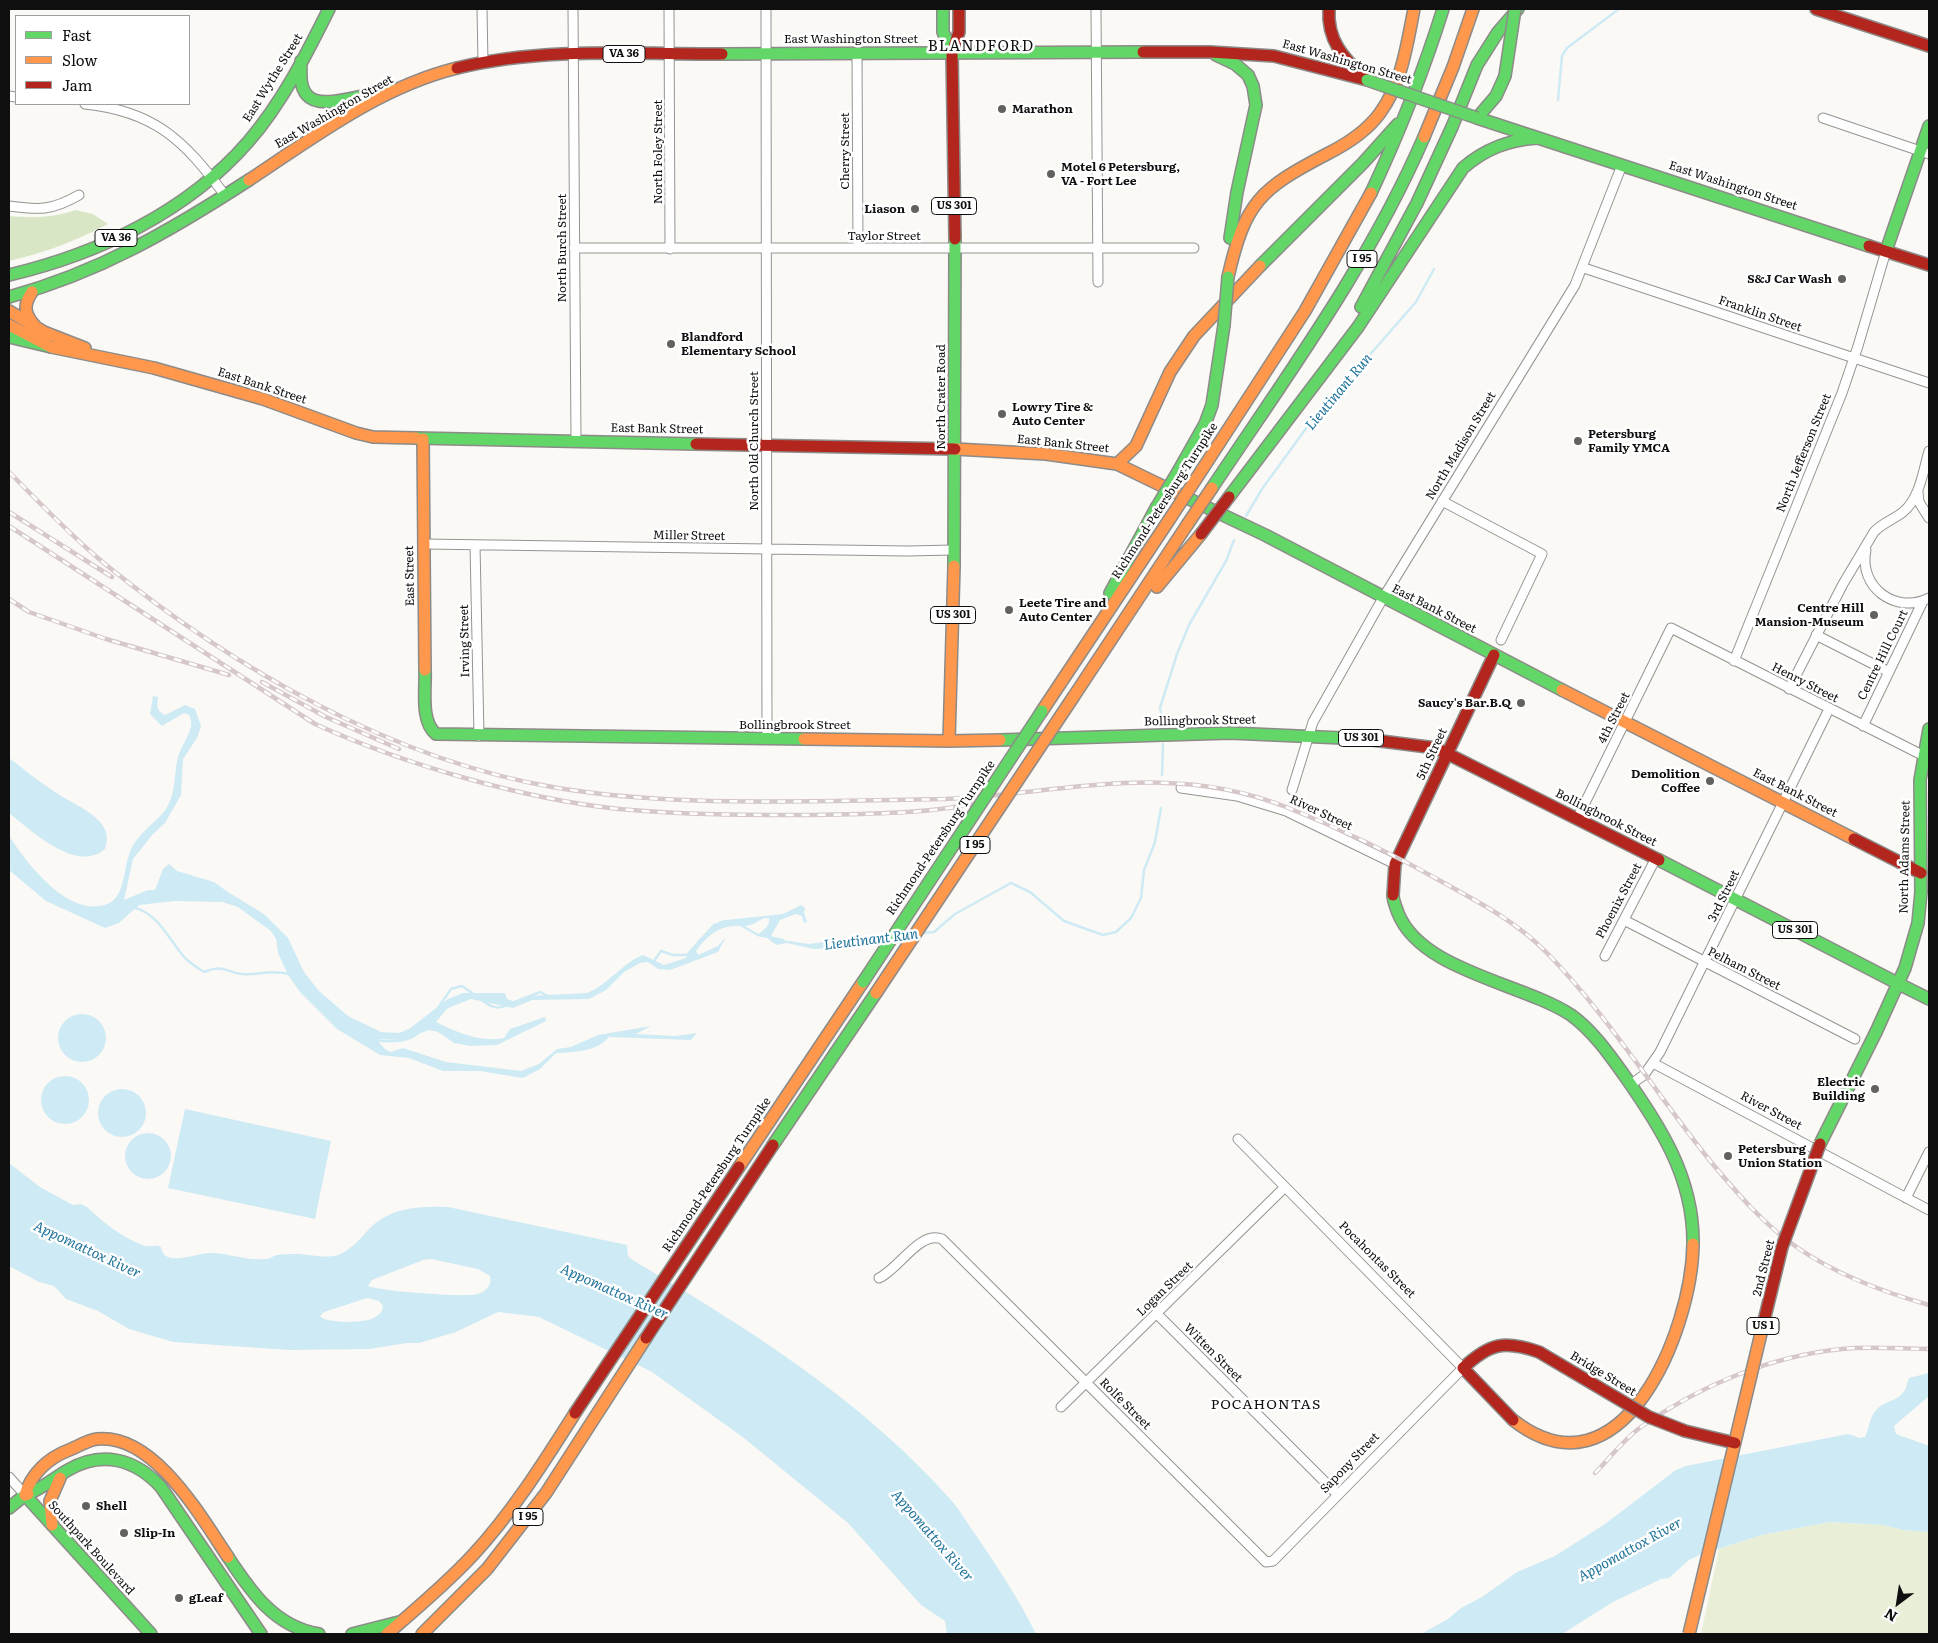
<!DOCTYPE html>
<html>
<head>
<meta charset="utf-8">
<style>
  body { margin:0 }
  #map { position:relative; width:1938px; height:1643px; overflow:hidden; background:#fbf9f5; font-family:Literata,serif }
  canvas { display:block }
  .frame { position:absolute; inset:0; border:10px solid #0f0f0f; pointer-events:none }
  .legend { position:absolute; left:15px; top:15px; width:175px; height:90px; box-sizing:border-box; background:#fff; border:1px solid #9f9f9f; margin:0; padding:6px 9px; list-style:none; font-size:15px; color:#0f0f0f }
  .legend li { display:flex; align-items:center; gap:10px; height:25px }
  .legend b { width:25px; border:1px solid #9f9f9f }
  .north { position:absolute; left:1873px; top:1578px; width:50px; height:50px; -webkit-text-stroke:4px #fff; paint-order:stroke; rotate:211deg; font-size:14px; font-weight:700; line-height:20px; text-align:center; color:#0f0f0f }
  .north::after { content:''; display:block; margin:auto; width:18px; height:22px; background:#0f0f0f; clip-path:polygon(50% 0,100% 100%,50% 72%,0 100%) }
</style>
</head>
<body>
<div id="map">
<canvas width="1938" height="1643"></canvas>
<div class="frame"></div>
<ul class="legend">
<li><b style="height:6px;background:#63d668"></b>Fast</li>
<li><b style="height:6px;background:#ff974d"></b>Slow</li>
<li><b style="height:6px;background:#b3261e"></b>Jam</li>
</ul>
<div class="north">N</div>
</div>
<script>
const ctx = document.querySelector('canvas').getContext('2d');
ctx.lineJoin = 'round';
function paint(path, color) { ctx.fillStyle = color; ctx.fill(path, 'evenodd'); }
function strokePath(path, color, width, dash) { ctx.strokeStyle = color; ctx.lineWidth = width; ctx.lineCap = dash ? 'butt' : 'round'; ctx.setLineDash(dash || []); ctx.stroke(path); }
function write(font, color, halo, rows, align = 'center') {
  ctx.font = font + ' Literata,serif'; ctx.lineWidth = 5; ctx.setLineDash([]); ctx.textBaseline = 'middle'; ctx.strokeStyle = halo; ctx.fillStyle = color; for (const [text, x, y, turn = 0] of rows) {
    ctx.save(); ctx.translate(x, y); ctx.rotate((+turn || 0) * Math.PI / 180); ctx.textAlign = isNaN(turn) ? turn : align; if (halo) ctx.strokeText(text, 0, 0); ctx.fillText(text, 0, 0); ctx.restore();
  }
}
const green = new Path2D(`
  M1830,1522L1883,1525L1904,1530L1929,1532V1634H1701L1719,1549L1762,1535Z`);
const forest = new Path2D(`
  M76,210L93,214L108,224C76,241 44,253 9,261V216C33,218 53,218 76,210Z`);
const water = new Path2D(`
  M153,696L158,697C157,706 156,711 165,715L185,705L195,709L201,726L197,738L183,759L181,795L165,823L153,834L133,859L124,900L148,890H155L163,869L169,864L177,871L214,882L228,892L264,914L288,938L304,972L319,991L348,1016L381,1032L399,1033L409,1029L448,999L463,993H505L507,999L516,1002L527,996L587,993C608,985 622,963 643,955L664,965L686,958L699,939L720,921L726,920L783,914L801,905L805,908L804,913L807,922L804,923L802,916L796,914L780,920L771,936L776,939L809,944L845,939L865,941L862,946L814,949L787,943L776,945L765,936L758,935C763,929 770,928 769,918C761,917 758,923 750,925C745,927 740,925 734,926C717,927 706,937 696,951L698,955L718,946L726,937L718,952L670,970L658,969L648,962L640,963L624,972L606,990L589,999L532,1000L513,1008L471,999L448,1008L436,1022C456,1032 481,1043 504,1038L510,1029L545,1017L546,1021L497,1045L470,1046L454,1043L438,1032L429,1030L402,1040L376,1039L386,1050L391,1052L403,1048L446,1062L521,1071L539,1064L557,1049L571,1047L598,1035L651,1026L636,1034L675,1036L697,1033L691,1040L609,1037C596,1052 575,1052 556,1053L540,1069L523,1078L480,1071H443L409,1058L380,1055L337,1029L300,992L288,975L278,953L276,939L271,931L238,907L222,902L174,901L139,905L119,923L105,928L46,901L9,870V836C27,863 66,916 105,905C126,899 123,868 130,852C137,833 155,824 166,809C176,794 174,773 178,757C181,745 197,727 189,715L184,713L162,726L150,714Z
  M9,758C24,769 39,782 55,792C75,806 117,819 105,849C76,874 31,830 9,813Z
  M58 1038a24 24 0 1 1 48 0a24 24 0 1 1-48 0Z
  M41 1100a24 24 0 1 1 48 0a24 24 0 1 1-48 0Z
  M98 1113a24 24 0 1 1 48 0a24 24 0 1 1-48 0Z
  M185,1109L331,1141L315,1219L168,1188Z
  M125 1156a23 23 0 1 1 46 0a23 23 0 1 1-46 0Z
  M9,1163L40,1187L73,1205L81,1204L87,1207C105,1224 119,1235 142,1245C149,1248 154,1244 161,1247C164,1269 196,1252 213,1253C231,1254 248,1261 266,1259C270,1259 273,1256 277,1255C283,1254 290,1254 296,1254C308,1254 326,1259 338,1255C353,1249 361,1237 372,1226C393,1207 422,1206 448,1207L627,1245L628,1256L631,1259C744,1326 862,1399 951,1500C960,1510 967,1523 975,1534C997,1566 1019,1599 1036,1634H947L945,1621L921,1605L848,1523L744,1438L652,1372L539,1317L498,1312L456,1332L419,1343H407L369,1349L289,1350L173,1342L129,1329L98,1311L66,1299L54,1286L39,1282L9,1266ZM431,1259L478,1269L490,1276C492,1285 487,1291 478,1294C468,1298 379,1291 368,1286L372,1280L423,1260ZM367,1298L379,1301L383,1306C383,1311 379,1315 374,1318C366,1323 326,1324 320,1316L324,1312Z
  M1929,1373V1396L1894,1426L1896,1434L1929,1446V1532L1904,1530L1883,1525L1830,1522L1762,1535L1702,1554L1689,1560L1669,1578L1661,1579L1613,1602L1562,1634H1421L1448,1619L1461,1608L1482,1597L1517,1572L1555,1556L1605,1524L1676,1470L1686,1466L1848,1434L1860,1438L1865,1437C1870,1427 1869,1416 1878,1408C1886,1401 1900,1400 1905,1390C1907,1386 1907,1382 1909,1378Z`);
const stream = new Path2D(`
  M1558,100L1562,56L1567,48L1619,9
  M1246,516L1262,489L1310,423L1416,302L1434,269
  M1163,725L1160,708L1177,654L1189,625L1226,561L1234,540
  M1162,775L1163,744
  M132,907C159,913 168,939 185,958C190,963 198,968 204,972C225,964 224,972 242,974C259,976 268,969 289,974
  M739,924L758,935L783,940
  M924,933L934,932L955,914L1011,883L1030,892L1064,921L1103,935L1116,932L1131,918L1141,898L1144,870L1155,842L1161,808
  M863,942L884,939
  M654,961L661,951L673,955H687L714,925L719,924
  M479,998C488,1005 496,1011 507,1005
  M512,1003L540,992L548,996
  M438,1008L451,989L462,986L472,993
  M375,1040C389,1042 409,1043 419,1032`);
const street = new Path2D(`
  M482,9L483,62
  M573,9L576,441
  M669,9L670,249
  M766,9L767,738
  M1096,9L1098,282
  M857,53L858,248
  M9,96L16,97
  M85,104C154,111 184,140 224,194
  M1823,118L1929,154
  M9,206C39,210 51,211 79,195
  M574,248H1194
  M1584,268L1929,383
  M1918,492L1919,502L1929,518
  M1442,501L1542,554L1501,640
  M424,544L907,551L954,550
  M475,545L479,736
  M1866,550C1858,587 1896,615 1929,598
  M1816,635L1889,672
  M1734,661L1842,393L1858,346L1886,251
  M1789,689L1843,584L1874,532C1882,523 1893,520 1903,512C1920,498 1923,471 1929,451
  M1863,726L1923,601
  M1181,788L1237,796L1286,811L1395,864
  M1292,790L1313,722L1383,598L1575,285L1622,165
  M1577,819L1671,628L1928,758
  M1624,920L1855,1039
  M1605,956L1656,858
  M1653,1063L1929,1210
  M1630,1085L1644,1075L1660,1052L1829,709
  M1906,1198L1929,1152
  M879,1278C899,1269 920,1230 942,1239L1266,1562L1273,1561L1463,1368L1238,1139
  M1157,1314L1337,1494
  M1061,1407L1285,1187
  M9,1477L25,1495`);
const fast = new Path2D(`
  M943,9V32L952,53
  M722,54L1143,52
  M1216,55L1235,64L1248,75L1253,86L1256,105L1237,192L1230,238
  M301,61C301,72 299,86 307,95C320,112 371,92 390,90
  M1477,118L1869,246
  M1477,118L1496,96L1505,76
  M1371,193C1399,133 1423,73 1443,9
  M1886,251L1929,126
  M1260,266L1363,163L1398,124
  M9,275C98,254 187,212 248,142C282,103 306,55 329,9
  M9,297C100,272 170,231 249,180
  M1361,307L1417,203L1452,127L1477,65L1498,32L1518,9
  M9,337L51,347
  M416,438L696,444
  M1179,470L1205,424L1212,405L1224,325
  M1212,488C1288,374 1369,264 1424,137
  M1185,497L1265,535L1562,690
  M1229,497L1358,327L1463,168C1485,149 1508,140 1537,138
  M954,566L955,239
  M1110,593L1156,508
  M425,670C426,689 420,721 436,734L804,739
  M1000,740L1230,733L1365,739
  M1659,860L1899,984
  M1393,895C1393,901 1396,907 1398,913C1421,971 1522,983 1571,1015C1592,1030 1609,1054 1624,1075C1660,1126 1694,1178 1693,1244
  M1899,984L1929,999
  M1876,1032L1905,968L1918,923L1921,892L1920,780L1929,729
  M773,1145L876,993
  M28,1494C43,1488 54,1478 68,1470C102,1450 135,1459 161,1487L261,1634
  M9,1508L25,1495L151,1634
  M228,1557C251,1592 275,1627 319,1634
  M352,1634L399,1622`);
const slow = new Path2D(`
  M1424,137L1453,67L1473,9
  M249,180C314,137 380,87 457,68
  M1228,277C1245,202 1260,189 1327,154C1347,144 1367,131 1380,113C1402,83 1407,44 1414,9
  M32,292C22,306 25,316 37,328
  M9,311L44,332L85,348
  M9,325L51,347L154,368L263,399L356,433L373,437L416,438
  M423,439L425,670
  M955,449L1046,454L1117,464L1185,497
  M1117,464L1136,446L1170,372L1194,336L1260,266
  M1196,479L1305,311L1371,193
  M954,566L949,741L1000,740
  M1157,587L1201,534
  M1562,690L1854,839
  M1074,696L1187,525
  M1042,711L1171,517
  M804,739L949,741
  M739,1167L863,982
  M1513,1420C1622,1505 1692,1330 1693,1244
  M28,1494L25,1495C31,1474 48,1458 69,1450C77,1447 88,1440 97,1439C154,1433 201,1517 228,1557
  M52,1525L50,1501L60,1478
  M387,1634C416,1609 446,1584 472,1556C512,1513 544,1462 575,1413
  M422,1634L487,1569L546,1493L646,1338`);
const jam = new Path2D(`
  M1329,9C1327,40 1343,58 1365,78
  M1816,9L1929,46
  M1143,52H1210L1274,56L1367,80
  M457,68C543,47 634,54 722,54
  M955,239L952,53L959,32V9
  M1869,246L1929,265
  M696,444L955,449
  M1365,739L1436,748L1659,860
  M1854,839L1921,873
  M1393,895L1395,864L1494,655
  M646,1338L773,1145
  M575,1413L739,1167
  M1513,1420L1463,1368C1490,1343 1504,1340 1539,1352`);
const rail = new Path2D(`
  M9,472C40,503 71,536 105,564C233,668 394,761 558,788C650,803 743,802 835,801C872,800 909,800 946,799C1065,793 1169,761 1286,807C1341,829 1395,855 1446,884C1482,904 1518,923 1547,953C1607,1014 1656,1094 1711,1162C1737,1193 1764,1225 1798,1248C1837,1275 1883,1292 1929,1305
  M9,512L112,577
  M9,526L315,724C403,764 523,799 619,809C683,815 748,815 812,815C872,814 930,814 988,801
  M9,599L29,612L106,639L229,675
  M262,682L326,717L399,749
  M1595,1473C1610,1458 1624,1439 1641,1427C1699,1386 1770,1356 1842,1349C1870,1346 1901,1349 1929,1349`);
const fastBridge = new Path2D(`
  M1505,76L1515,9
  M1367,80L1477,118
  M1224,325L1228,277
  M1156,508L1179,470
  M863,982L1042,711
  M1820,1144L1876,1032`);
const slowBridge = new Path2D(`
  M1171,517L1196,479
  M1187,525L1212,488
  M876,993L1074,696
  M1689,1634L1763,1325`);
const jamBridge = new Path2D(`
  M1201,534L1229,497
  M1763,1325L1782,1247L1820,1144
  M1539,1352L1649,1417L1685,1431L1735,1443`);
const markers = [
  [1002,109,5,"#626160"],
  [1051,174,5,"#626160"],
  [915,209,5,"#626160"],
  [1842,279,5,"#626160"],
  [671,344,5,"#626160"],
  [1002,414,5,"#626160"],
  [1578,441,5,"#626160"],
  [1009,610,5,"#626160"],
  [1874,615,5,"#626160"],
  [1521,703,5,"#626160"],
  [1710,781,5,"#626160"],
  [1875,1089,5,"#626160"],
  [1728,1156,5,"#626160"],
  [86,1506,5,"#626160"],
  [124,1533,5,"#626160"],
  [179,1598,5,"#626160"]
];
const shields = [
  [624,54,42],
  [954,206,45],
  [116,238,42],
  [1362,259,30],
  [953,615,45],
  [1361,738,45],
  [975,845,30],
  [1795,930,45],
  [1763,1326,32],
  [528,1517,30]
];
const shieldNames = [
  ["VA 36",624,54],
  ["US 301",954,206],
  ["VA 36",116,238],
  ["I 95",1362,259],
  ["US 301",953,615],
  ["US 301",1361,738],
  ["I 95",975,845],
  ["US 301",1795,930],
  ["US 1",1763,1326],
  ["I 95",528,1517]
];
const streetNames = [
  ["East Washington Street",851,39],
  ["East Washington Street",1347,62,16],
  ["East Wythe Street",273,78,-58],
  ["East Washington Street",334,112,-30],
  ["Cherry Street",845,151,-90],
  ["North Foley Street",658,152,-90],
  ["East Washington Street",1733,186,18],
  ["Taylor Street",884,236],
  ["North Burch Street",562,248,-90],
  ["Franklin Street",1760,314,19],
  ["East Bank Street",262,386,18],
  ["North Crater Road",941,397,-90],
  ["East Bank Street",657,429,1],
  ["North Old Church Street",754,441,-90],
  ["East Bank Street",1063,444,6],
  ["North Madison Street",1461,446,-59],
  ["North Jefferson Street",1804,453,-68],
  ["Richmond-Petersburg Turnpike",1165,501,-57],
  ["Miller Street",689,536,1],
  ["East Street",410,576,-91],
  ["East Bank Street",1434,609,27],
  ["Irving Street",465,641,-91],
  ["Centre Hill Court",1883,655,-64],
  ["Henry Street",1805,683,27],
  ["4th Street",1614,718,-63],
  ["Bollingbrook Street",1200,721,-1],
  ["Bollingbrook Street",795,725],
  ["5th Street",1432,754,-65],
  ["East Bank Street",1795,793,27],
  ["River Street",1321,813,25],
  ["Bollingbrook Street",1606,818,27],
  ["Richmond-Petersburg Turnpike",941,838,-56],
  ["North Adams Street",1905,857,-89],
  ["3rd Street",1724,896,-64],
  ["Phoenix Street",1619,901,-62],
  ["Pelham Street",1744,969,27],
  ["River Street",1771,1111,28],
  ["Richmond-Petersburg Turnpike",717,1175,-56],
  ["Pocahontas Street",1377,1260,45],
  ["2nd Street",1764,1268,-76],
  ["Logan Street",1165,1289,-44],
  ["Witten Street",1213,1353,45],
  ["Bridge Street",1603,1374,31],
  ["Rolfe Street",1125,1404,45],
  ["Sapony Street",1350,1463,-46],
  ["Southpark Boulevard",91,1548,48]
];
const poiNames = [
  ["Marathon",1012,109],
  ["Motel 6 Petersburg,",1061,167],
  ["VA - Fort Lee",1061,181],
  ["Liason",905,209,"right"],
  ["S&J Car Wash",1832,279,"right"],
  ["Blandford",681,337],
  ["Elementary School",681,351],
  ["Lowry Tire &",1012,407],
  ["Auto Center",1012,421],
  ["Petersburg",1588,434],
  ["Family YMCA",1588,448],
  ["Leete Tire and",1019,603],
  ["Auto Center",1019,617],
  ["Centre Hill",1864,608,"right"],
  ["Mansion-Museum",1864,622,"right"],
  ["Saucy's Bar.B.Q",1511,703,"right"],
  ["Demolition",1700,774,"right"],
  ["Coffee",1700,788,"right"],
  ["Electric",1865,1082,"right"],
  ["Building",1865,1096,"right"],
  ["Petersburg",1738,1149],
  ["Union Station",1738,1163],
  ["Shell",96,1506],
  ["Slip-In",134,1533],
  ["gLeaf",189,1598]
];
const waterNames = [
  ["Lieutinant Run",1339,392,-50],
  ["Lieutinant Run",871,940,-7],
  ["Appomattox River",87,1250,25],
  ["Appomattox River",614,1292,24],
  ["Appomattox River",932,1536,49],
  ["Appomattox River",1630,1550,-29]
];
const neighbourhoodNames = [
  ["POCAHONTAS",1266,1405]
];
const quarterNames = [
  ["BLANDFORD",981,47]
];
paint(green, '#e8efd6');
paint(forest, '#d9e6c5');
paint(water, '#ceeaf4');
strokePath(stream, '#ceeaf4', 2.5);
strokePath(street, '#959493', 11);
strokePath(fast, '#8c8b89', 14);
strokePath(slow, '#8c8b89', 14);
strokePath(jam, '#8c8b89', 14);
strokePath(street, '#fefefe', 9);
strokePath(fast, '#63d668', 11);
strokePath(slow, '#ff974d', 11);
strokePath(jam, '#b3261e', 11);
strokePath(rail, '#d6c7c9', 4.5);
strokePath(rail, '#fff', 2.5, [8]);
strokePath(fastBridge, '#8c8b89', 14, []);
strokePath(slowBridge, '#8c8b89', 14, []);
strokePath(jamBridge, '#8c8b89', 14, []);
strokePath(fastBridge, '#63d668', 11);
strokePath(slowBridge, '#ff974d', 11);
strokePath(jamBridge, '#b3261e', 11);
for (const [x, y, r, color] of markers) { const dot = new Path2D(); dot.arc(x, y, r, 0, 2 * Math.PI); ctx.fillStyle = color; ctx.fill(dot); strokePath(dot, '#fff', 2); }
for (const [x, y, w] of shields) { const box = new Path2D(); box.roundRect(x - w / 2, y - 8.5, w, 17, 4); ctx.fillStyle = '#fff'; ctx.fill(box); strokePath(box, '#0f0f0f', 1); }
write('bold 11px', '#0f0f0f', null, shieldNames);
write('12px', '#0f0f0f', '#fff', streetNames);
write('bold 12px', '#0f0f0f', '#fff', poiNames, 'left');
write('italic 14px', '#1f739a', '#fff', waterNames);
ctx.letterSpacing = '1px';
write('14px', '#0f0f0f', '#fff', neighbourhoodNames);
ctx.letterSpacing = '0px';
ctx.letterSpacing = '1px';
write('15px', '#0f0f0f', '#fff', quarterNames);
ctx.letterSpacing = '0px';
</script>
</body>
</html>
